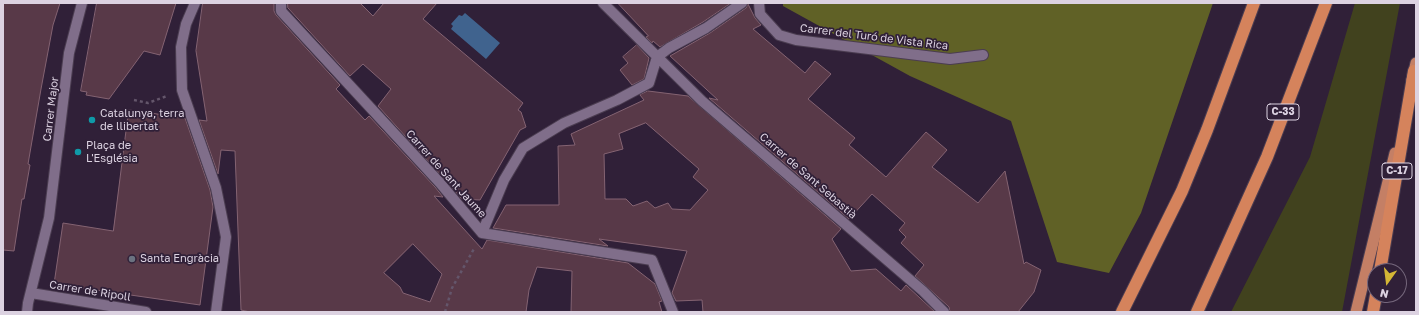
<!DOCTYPE html>
<html>
<head>
<meta charset="utf-8">
<style>
  body { margin:0 }
  #map { position:relative; width:1419px; height:315px; overflow:hidden; background:#302038; font-family:"Golos Text",sans-serif }
  canvas { display:block }
  .frame { position:absolute; inset:0; border:4px solid #dcd2e1; pointer-events:none }
  .north { position:absolute; left:1367px; top:263px; width:40px; height:40px; box-sizing:border-box; background:#302038; border:1px solid #75677c; border-radius:50%; rotate:194deg; font-size:11px; font-weight:700; line-height:16px; text-align:center; color:#dcd2e1 }
  .north::after { content:''; display:block; margin:auto; width:14px; height:18px; background:#d4b635; clip-path:polygon(50% 0,100% 100%,50% 72%,0 100%) }
</style>
</head>
<body>
<div id="map">
<canvas width="1419" height="315"></canvas>
<div class="frame"></div>
<div class="north">N</div>
</div>
<script>
const ctx = document.querySelector('canvas').getContext('2d');
ctx.lineJoin = 'round';
function paint(path, color) { ctx.fillStyle = color; ctx.fill(path, 'evenodd'); }
function strokePath(path, color, width, dash) { ctx.strokeStyle = color; ctx.lineWidth = width; ctx.lineCap = dash ? 'butt' : 'round'; ctx.setLineDash(dash || []); ctx.stroke(path); }
function write(font, color, halo, rows, align = 'center') {
  ctx.font = font + ' "Golos Text",sans-serif'; ctx.lineWidth = 3.5; ctx.setLineDash([]); ctx.textBaseline = 'middle'; ctx.strokeStyle = halo; ctx.fillStyle = color; for (const [text, x, y, turn = 0] of rows) {
    ctx.save(); ctx.translate(x, y); ctx.rotate((+turn || 0) * Math.PI / 180); ctx.textAlign = isNaN(turn) ? turn : align; if (halo) ctx.strokeText(text, 0, 0); ctx.fillText(text, 0, 0); ctx.restore();
  }
}
const green = new Path2D(`
  M1355,3H1400L1342,312H1231L1310,157Z`);
const forest = new Path2D(`
  M783,3H1213L1141,213L1109,273L1057,262L1011,121L910,76L783,6Z`);
const water = new Path2D(`
  M465,13L500,43L486,59L451,29L453,26L451,24L459,15L462,16Z`);
const building = new Path2D(`
  M3,3H60L53,25L41,89L28,164L30,165L24,199H22L14,251L3,250Z
  M97,3H176L160,55L144,51L109,99L86,95L87,92L81,91Z
  M203,3H274V11L276,15L340,85L336,89L365,120L369,116L435,187L443,197L434,196L482,249L487,240L628,263L655,284L662,301L659,302L662,312H571L572,271L537,267L529,290L526,312H250L241,310L235,151L221,150L218,174L199,120L207,121L196,51ZM413,244L442,274L430,302L403,293L400,287L384,273Z
  M288,3H360L373,16L384,3H437L423,19L523,103L518,110L521,112L526,127L520,130L480,200L462,199L378,106L391,89L363,64L350,76L288,8Z
  M618,3H731L703,22L660,47L653,41L652,43L646,37L648,36Z
  M748,4L755,18L761,25L753,29L805,73L815,61L831,74L808,99L855,138L849,145L886,177L926,132L947,150L932,167L978,203L1005,171L1024,264L1026,262L1041,270L1034,292L1018,312H950L949,307L915,276L924,265L901,243L906,237L899,230L905,223L872,194L849,219L709,98L718,100L670,56L710,33L746,8Z
  M637,45L649,58L644,79L632,85L620,70L628,63L623,57Z
  M648,91L688,96L841,229L832,239L851,271L876,269L901,291L906,285L935,312H703L702,300L676,301L672,293L687,251L599,239L608,246L493,228L506,205H559L558,146L575,145L571,134L644,100L640,95ZM646,123L699,169L693,177L708,190L690,210L672,209L668,203L655,208L647,201L633,206L626,199H605L604,154L623,149L619,134Z
  M129,110L185,118L210,190L213,207L200,305L54,284L63,223L113,231Z`);
const path = new Path2D(`
  M134,100L148,103L167,96
  M445,312L452,288L475,247`);
const minor = new Path2D(`
  M195,3L186,24L181,47L182,90L216,188L226,237L216,312
  M281,3V11L440,183L482,233L652,260L673,312
  M603,3L702,101L923,291L944,312
  M759,3L760,14L779,35L796,40L950,59L983,55
  M657,57L669,48L706,28L742,3
  M482,233L504,180L523,148L564,123L617,100L649,83L657,57
  M31,293L146,312
  M27,312L28,303L49,218L69,53L82,3`);
const trunk = new Path2D(`
  M1412,80L1416,63
  M1356,312L1395,153`);
const motorway = new Path2D(`
  M1380,271L1414,71
  M1122,312L1182,191L1207,130L1254,3
  M1197,312L1267,157L1326,3
  M1373,312L1376,295`);
const markers = [
  [92,120,4,"#0f9aa8"],
  [78,152,4,"#0f9aa8"],
  [132,259,4,"#6b7280"]
];
const shields = [
  [1283,112,32],
  [1397,171,30]
];
const shieldNames = [
  ["C-33",1283,112],
  ["C-17",1397,171]
];
const streetNames = [
  ["Carrer del Turó de Vista Rica",874,37,7],
  ["Carrer Major",51,109,-83],
  ["Carrer de Sant Jaume",446,174,48],
  ["Carrer de Sant Sebastià",808,176,41],
  ["Carrer de Ripoll",90,291,9]
];
const poiNames = [
  ["Catalunya, terra",100,114],
  ["de llibertat",100,127],
  ["Plaça de",86,146],
  ["L'Església",86,159],
  ["Santa Engràcia",140,259]
];
paint(green, '#41421e');
paint(forest, '#606126');
paint(water, '#40638e');
paint(building, '#583948');
strokePath(building, '#846372', 1);
strokePath(minor, '#4b3d51', 12);
strokePath(trunk, '#4b3d51', 13);
strokePath(motorway, '#4b3d51', 14);
strokePath(path, '#64566b', 2.5, [3, 3]);
strokePath(minor, '#806e8a', 10);
strokePath(trunk, '#c47f65', 11);
strokePath(motorway, '#d5835c', 12);
for (const [x, y, r, color] of markers) { const dot = new Path2D(); dot.arc(x, y, r, 0, 2 * Math.PI); ctx.fillStyle = color; ctx.fill(dot); strokePath(dot, '#302038', 1.5); }
for (const [x, y, w] of shields) { const box = new Path2D(); box.roundRect(x - w / 2, y - 8, w, 16, 3); ctx.fillStyle = '#302038'; ctx.fill(box); strokePath(box, '#dcd2e1', 1); }
write('bold 10px', '#dcd2e1', null, shieldNames);
write('11px', '#dcd2e1', '#302038', streetNames);
write('11px', '#dcd2e1', '#302038', poiNames, 'left');
</script>
</body>
</html>
